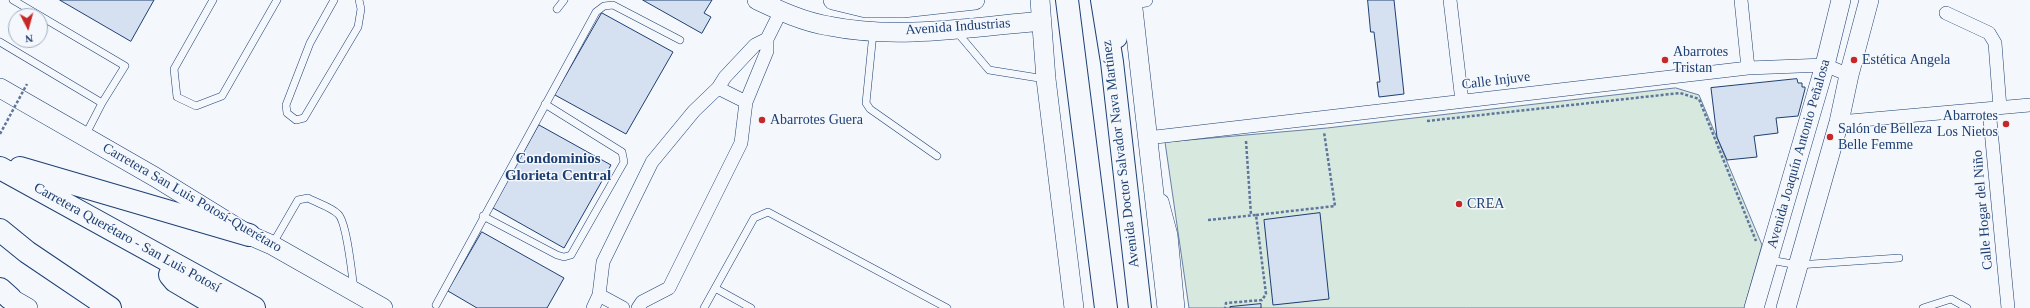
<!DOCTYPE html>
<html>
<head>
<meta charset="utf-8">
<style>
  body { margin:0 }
  #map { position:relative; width:2030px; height:308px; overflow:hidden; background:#f4f7fb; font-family:"Times New Roman",serif }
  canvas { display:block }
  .north { position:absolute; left:8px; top:8px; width:40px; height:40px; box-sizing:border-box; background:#f4f7fb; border:1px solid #9eadc5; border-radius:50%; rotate:174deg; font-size:11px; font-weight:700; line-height:16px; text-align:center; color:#1d3f73 }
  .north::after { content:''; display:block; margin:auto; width:14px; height:18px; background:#c62828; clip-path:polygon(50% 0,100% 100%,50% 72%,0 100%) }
</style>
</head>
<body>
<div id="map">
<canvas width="2030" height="308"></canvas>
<div class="north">N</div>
</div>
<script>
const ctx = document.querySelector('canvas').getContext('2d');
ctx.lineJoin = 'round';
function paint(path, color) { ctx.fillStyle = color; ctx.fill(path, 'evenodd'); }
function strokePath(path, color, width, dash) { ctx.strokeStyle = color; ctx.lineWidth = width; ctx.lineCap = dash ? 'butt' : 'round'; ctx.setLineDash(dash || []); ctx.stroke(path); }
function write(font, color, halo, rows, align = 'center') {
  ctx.font = font + ' "Times New Roman",serif'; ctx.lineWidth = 3; ctx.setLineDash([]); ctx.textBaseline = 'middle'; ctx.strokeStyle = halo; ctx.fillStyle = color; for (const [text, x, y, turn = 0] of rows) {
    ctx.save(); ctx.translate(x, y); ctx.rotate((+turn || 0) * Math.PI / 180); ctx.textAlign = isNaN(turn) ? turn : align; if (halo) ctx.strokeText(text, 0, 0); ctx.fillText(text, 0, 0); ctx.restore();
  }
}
const green = new Path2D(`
  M1676,88L1699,95L1762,245L1744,308H1189L1165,142L1327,128Z`);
const building = new Path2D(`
  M60,0H154L131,41Z
  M643,0H712L704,13L711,17L702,33Z
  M1368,0H1394L1404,94L1379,97L1377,82H1380L1374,32H1371Z
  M602,13L673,52L626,134L555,95Z
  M1797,79L1798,83H1802V87H1805V89L1798,116L1776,118L1778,133L1754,136L1757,157L1727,160L1717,137L1711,88Z
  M539,125L611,165L564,248L493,208Z
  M1320,213L1329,299L1273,305L1264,220Z
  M482,232L564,278L547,308H477L448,291Z
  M1261,304V308H1230V307Z`);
const path = new Path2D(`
  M1427,121L1680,93L1699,99L1756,241
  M1246,141L1251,215
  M1256,215L1335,206L1324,132
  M1208,220L1256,215L1266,294L1262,300L1226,303L1225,308`);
const lane = new Path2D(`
  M13,0L125,66L102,103L85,136
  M213,0L174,69L177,97L196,106L222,96L277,0
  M334,0L310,43L286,105L287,113L296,120L304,118L358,27L361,9L359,0
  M557,9L564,0
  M956,31L989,70L1045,79
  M873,33L866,103L870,109L937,156
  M0,42L102,103
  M483,216L557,255L564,257L571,255L624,162L622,152L545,104
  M272,245L298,200L308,198C317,203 331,207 338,214C347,222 352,276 354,289
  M1770,260L1798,265L1899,258
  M715,288L751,308
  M436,305L596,12L604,6L613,5L680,40
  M704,308L754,218L768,212L947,308
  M1923,308L1951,299L1967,308`);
const street = new Path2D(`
  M1450,0L1462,101
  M1741,0L1748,68
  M1132,2L1146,0
  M1946,13L1989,33L1995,43L2000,108
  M767,39L781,11
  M718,88L746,102
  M1989,109L2008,308
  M1839,122L2030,105
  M1147,138L1748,68L1825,65L1849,75
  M1162,201L1171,235L1178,308
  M599,295L623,308
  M593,308L599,295L603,262L652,162L694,111L718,88L725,77L755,45L767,39V51L746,102L741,143L669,288L642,302L638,308`);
const secondary = new Path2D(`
  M757,0C780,11 804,22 829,26C898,40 972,27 1042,21
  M833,0L866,8H903L975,0
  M1040,0L1046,79L1074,308
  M1132,0L1167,308
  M0,88L155,177L249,235L272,245L383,308
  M0,292L28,308
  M1754,308L1825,65L1841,0
  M1786,308L1839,122L1849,75L1869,0`);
const highway = new Path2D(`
  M1067,0L1106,308
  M1102,0L1112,62L1140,308
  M1116,37L1119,0
  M0,168L254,308
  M20,168L249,235
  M0,230L27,252L110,308
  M170,275L175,281L221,308
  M0,289L10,298`);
const pathBridge = new Path2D(`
  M0,134L27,84`);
const markers = [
  [1665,60,4,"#c62828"],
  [1854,60,4,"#c62828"],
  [762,120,4,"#c62828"],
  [2006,124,4,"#c62828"],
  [1830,137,4,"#c62828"],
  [1459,204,4,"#c62828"]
];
const streetNames = [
  ["Avenida Industrias",958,27,-4],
  ["Calle Injuve",1496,81,-7],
  ["Avenida Doctor Salvador Nava Martínez",1121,154,-97],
  ["Avenida Joaquín Antonio Peñalosa",1799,154,-74],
  ["Carretera San Luis Potosí-Querétaro",192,198,30],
  ["Calle Hogar del Niño",1983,210,-95],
  ["Carretera Querétaro - San Luis Potosí",127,238,29]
];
const poiNames = [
  ["Abarrotes",1673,52],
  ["Tristan",1673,68],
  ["Estética Angela",1862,60],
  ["Abarrotes",1998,116,"right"],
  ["Los Nietos",1998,132,"right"],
  ["Abarrotes Guera",770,120],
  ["Salón de Belleza",1838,129],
  ["Belle Femme",1838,145],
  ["CREA",1467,204]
];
const neighbourhoodNames = [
  ["Condominios",558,159],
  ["Glorieta Central",558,176]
];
paint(green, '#d7e8df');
strokePath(green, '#687fa3', 1);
paint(building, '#d5e0f0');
strokePath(building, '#1d3f73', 1);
strokePath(lane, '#1d3f73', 8);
strokePath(street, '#1d3f73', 14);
strokePath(secondary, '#1d3f73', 20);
strokePath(highway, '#1d3f73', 24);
strokePath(path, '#5e769c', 2.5, [3, 2]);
strokePath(lane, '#f4f7fb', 7);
strokePath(street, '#f4f7fb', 13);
strokePath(secondary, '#f4f7fb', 19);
strokePath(highway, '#f4f7fb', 22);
strokePath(pathBridge, '#5e769c', 2.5, [3, 2]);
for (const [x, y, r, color] of markers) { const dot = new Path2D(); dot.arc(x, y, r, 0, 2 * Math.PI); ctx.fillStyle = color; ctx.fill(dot); strokePath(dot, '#f4f7fb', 1.5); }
write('14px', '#1d3f73', '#f4f7fb', streetNames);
write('14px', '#1d3f73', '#f4f7fb', poiNames, 'left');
write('bold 15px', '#1d3f73', '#f4f7fb', neighbourhoodNames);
</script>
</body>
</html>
